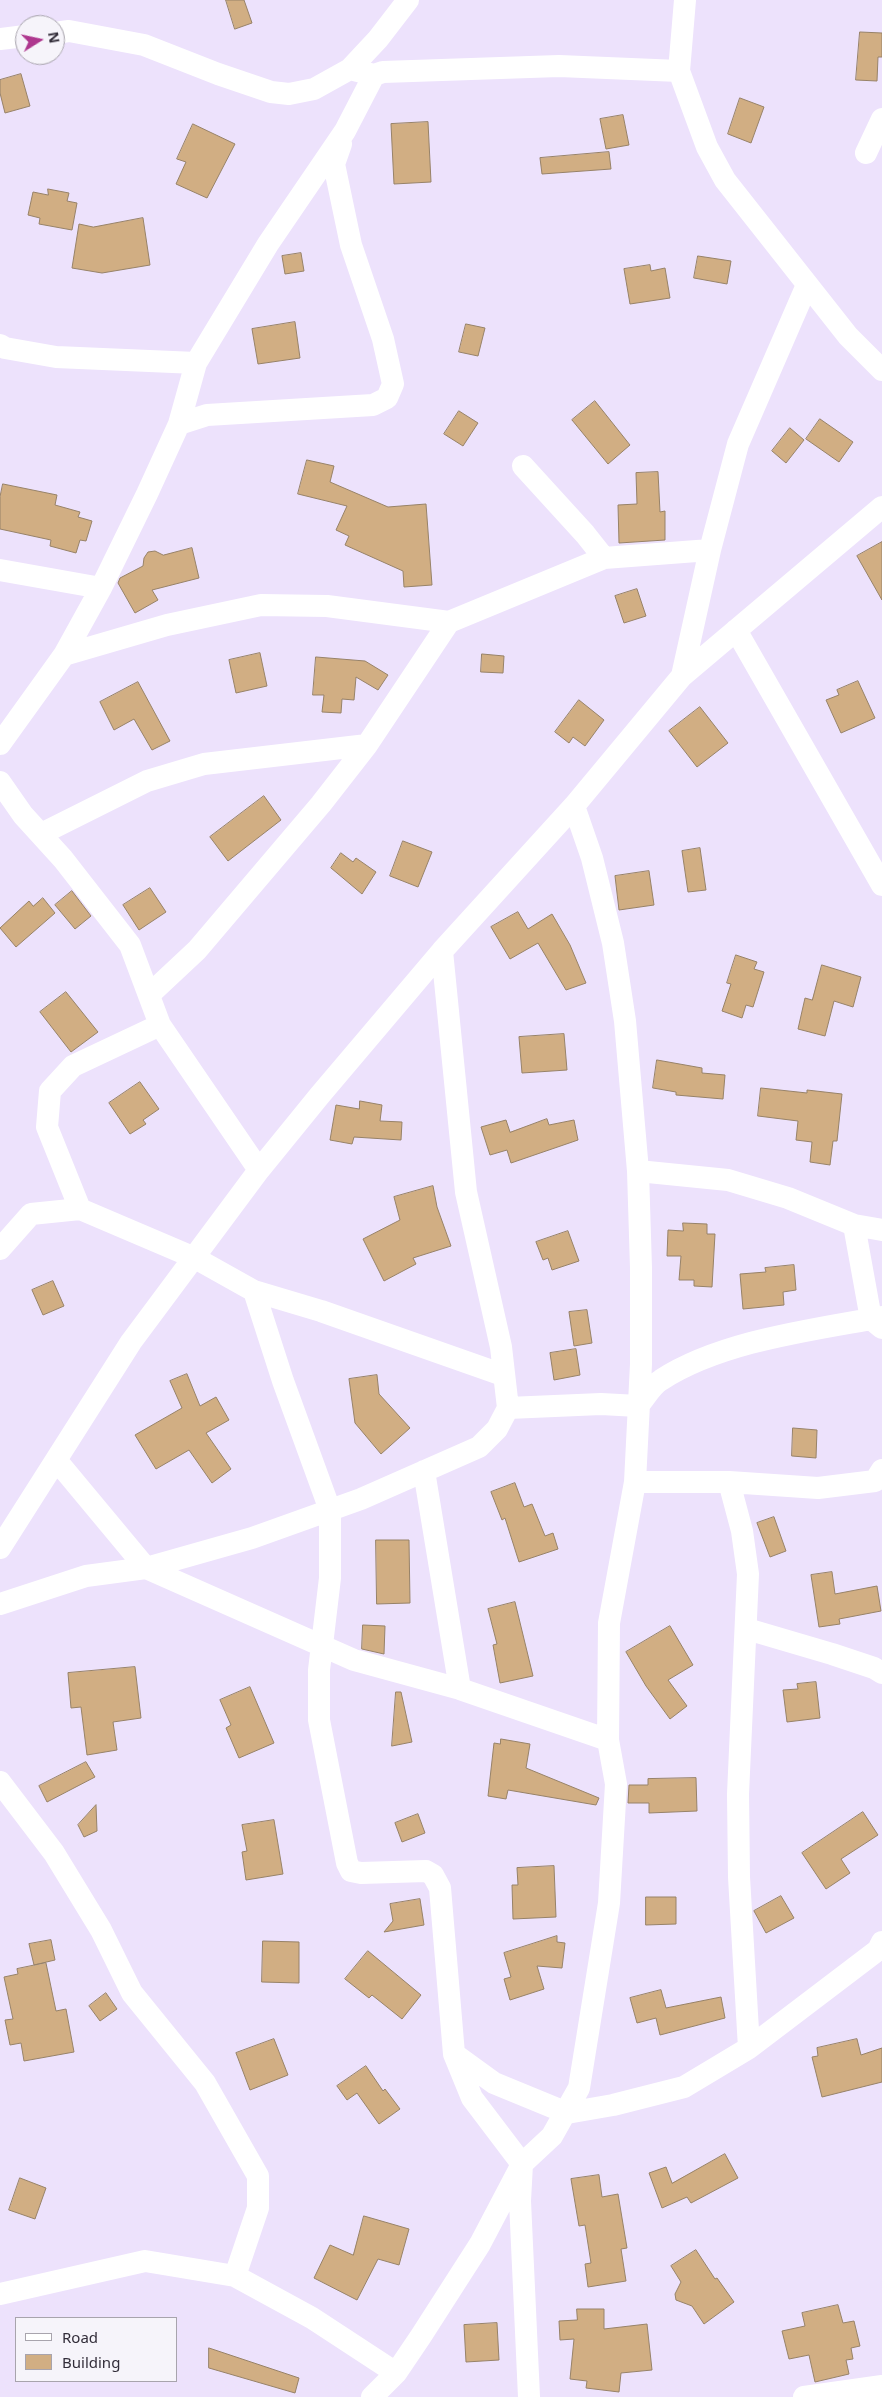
<!DOCTYPE html>
<html>
<head>
<meta charset="utf-8">
<style>
  body { margin:0 }
  #map { position:relative; width:882px; height:2397px; overflow:hidden; background:#ede2fc; font-family:"Noto Sans",sans-serif }
  canvas { display:block }
  .legend { position:absolute; left:15px; top:2317px; width:162px; height:65px; box-sizing:border-box; background:#f6f4fa; border:1px solid #a8a4ad; margin:0; padding:6px 9px; list-style:none; font-size:15px; color:#322d39 }
  .legend li { display:flex; align-items:center; gap:10px; height:25px }
  .legend b { width:25px; border:1px solid #a8a4ad }
  .north { position:absolute; left:15px; top:15px; width:50px; height:50px; box-sizing:border-box; background:#f6f4fa; border:1px solid #a8a4ad; border-radius:50%; rotate:80deg; font-size:14px; font-weight:700; line-height:20px; text-align:center; color:#322d39 }
  .north::after { content:''; display:block; margin:auto; width:18px; height:22px; background:#ae378e; clip-path:polygon(50% 0,100% 100%,50% 72%,0 100%) }
</style>
</head>
<body>
<div id="map">
<canvas width="882" height="2397"></canvas>
<ul class="legend">
<li><b style="height:6px;background:#fff"></b>Road</li>
<li><b style="height:14px;background:#d1ae83"></b>Building</li>
</ul>
<div class="north">N</div>
</div>
<script>
const ctx = document.querySelector('canvas').getContext('2d');
ctx.lineJoin = 'round';
function paint(path, color) { ctx.fillStyle = color; ctx.fill(path, 'evenodd'); }
function strokePath(path, color, width, dash) { ctx.strokeStyle = color; ctx.lineWidth = width; ctx.lineCap = dash ? 'butt' : 'round'; ctx.setLineDash(dash || []); ctx.stroke(path); }
const building = new Path2D(`
  M226,0H244L252,23L235,29Z
  M860,32L882,33V57H878L877,81L856,80Z
  M21,74L30,106L5,113L0,93V80Z
  M740,98L764,107L751,143L728,134Z
  M623,115L629,145L606,149L600,119Z
  M428,122L431,182L394,184L391,124Z
  M193,124L235,144L207,198L176,184L186,162L177,159Z
  M609,152L611,169L542,174L540,158Z
  M48,189L69,193L67,201L77,203L72,230L39,224L40,218L28,215L33,192L48,195Z
  M143,218L150,265L102,273L72,268L79,224L93,227Z
  M301,253L304,271L285,274L282,256Z
  M698,256L731,261L727,284L694,278Z
  M650,265L651,271L665,268L670,298L630,304L624,269Z
  M295,322L300,358L258,364L252,329Z
  M466,324L485,328L478,356L459,352Z
  M595,401L630,445L608,464L572,420Z
  M459,411L478,423L463,446L444,434Z
  M820,419L853,442L839,462L806,439Z
  M790,428L804,440L786,463L772,451Z
  M307,460L334,466L330,482L388,507L426,504L432,585L404,587L403,571L345,545L349,536L336,530L347,506L298,494Z
  M658,472L660,512L665,511V540L619,543L618,505L637,504L636,473Z
  M3,484L57,495L55,505L80,512L78,517L92,521L86,541L80,540L76,553L50,546L51,540L0,529V497Z
  M882,542V600L857,556Z
  M192,548L199,578L152,590L158,600L135,613L118,583L120,578L143,566L144,558L148,552L155,551L163,555Z
  M637,589L646,616L624,623L615,596Z
  M260,653L267,686L236,693L229,660Z
  M482,654L504,656L503,673L481,672Z
  M316,657L365,661L388,675L378,690L356,677L354,700L342,699L341,713L322,712L324,695H313Z
  M858,681L875,718L841,733L826,700L839,695L837,690Z
  M138,682L170,741L152,750L134,719L114,730L100,702Z
  M579,700L604,720L585,746L573,737L569,743L555,732Z
  M700,707L728,743L697,767L669,731Z
  M264,796L281,820L228,861L210,837Z
  M403,841L432,852L418,887L390,876Z
  M700,848L706,890L688,892L682,851Z
  M341,853L353,862L356,858L376,872L362,894L331,868Z
  M649,871L654,905L619,910L615,876Z
  M150,888L166,912L139,930L123,905Z
  M72,891L91,916L75,929L55,905Z
  M43,898L55,913L16,947L0,928L29,901L33,906Z
  M518,912L528,929L552,914L570,945L586,983L566,990L538,943L510,959L491,927Z
  M736,955L757,962L754,969L764,972L753,1007L746,1005L742,1018L722,1011L731,984L727,983Z
  M822,965L861,977L853,1007L834,1001L825,1036L798,1029L805,998L812,1000Z
  M66,992L98,1032L71,1052L40,1012Z
  M564,1034L567,1070L522,1073L519,1037Z
  M657,1060L702,1068V1073L725,1075L723,1099L676,1095V1092L653,1088Z
  M140,1082L159,1109L143,1120L146,1124L130,1134L109,1103Z
  M761,1088L807,1093V1090L842,1094L837,1141H833L830,1165L810,1162L812,1142L796,1140L798,1121L758,1116Z
  M360,1101L382,1105L380,1121L402,1122L401,1140L354,1137L352,1144L330,1140L336,1105L359,1109Z
  M547,1119L549,1125L574,1120L578,1140L511,1163L507,1150L490,1155L481,1127L506,1120L510,1132Z
  M433,1186L437,1207L451,1246L413,1258L416,1264L384,1281L363,1239L400,1220L394,1197Z
  M683,1223L707,1224V1234H715L712,1287L694,1286V1280H679L681,1256H667L668,1230L683,1231Z
  M568,1231L579,1261L552,1270L548,1258L543,1260L536,1242Z
  M794,1265L796,1290L783,1292L784,1305L743,1309L740,1274L766,1272L765,1268Z
  M53,1281L64,1306L43,1315L32,1290Z
  M587,1310L592,1343L574,1346L569,1312Z
  M576,1349L580,1375L554,1380L550,1353Z
  M187,1374L200,1406L216,1397L229,1420L206,1433L231,1469L212,1483L189,1450L156,1469L135,1435L182,1408L170,1381Z
  M377,1375L379,1394L410,1428L381,1454L355,1423L349,1379Z
  M793,1428L817,1430L816,1458L792,1456Z
  M515,1483L524,1507L532,1504L545,1536L553,1533L558,1549L519,1562L505,1518L502,1520L491,1492Z
  M774,1517L786,1551L770,1557L757,1523Z
  M376,1540H409L410,1603L377,1604Z
  M832,1572L835,1594L877,1586L881,1611L839,1619L840,1624L819,1627L811,1575Z
  M515,1602L533,1676L500,1683L493,1645L497,1644L488,1609Z
  M363,1625L385,1626L384,1654L362,1649Z
  M670,1626L693,1665L668,1680L687,1706L670,1719L646,1686L626,1652Z
  M135,1667L141,1718L113,1722L117,1750L87,1755L81,1707L71,1708L68,1673Z
  M816,1682L820,1718L787,1722L783,1690L798,1689L797,1684Z
  M250,1687L274,1743L239,1758L226,1728L231,1725L220,1700Z
  M396,1692H401L412,1742L392,1746Z
  M501,1739L530,1744L526,1768L599,1798L596,1805L508,1790L506,1799L488,1796L494,1743L500,1744Z
  M86,1762L95,1777L47,1802L39,1786Z
  M696,1778L697,1811L649,1813V1803H628L629,1785H648V1779Z
  M96,1805L97,1831L84,1837L78,1825Z
  M863,1812L878,1835L841,1859L850,1873L826,1889L802,1853Z
  M418,1814L425,1833L402,1842L395,1823Z
  M274,1820L283,1874L246,1880L242,1852L247,1851L242,1825Z
  M554,1866L556,1917L513,1919L512,1885H518L517,1868Z
  M781,1896L794,1918L766,1933L754,1911Z
  M646,1897H676V1924L646,1925Z
  M420,1899L424,1925L384,1932L393,1921L390,1904Z
  M557,1936V1942L565,1943L562,1968L537,1966L544,1989L510,2000L504,1979L511,1977L504,1953Z
  M51,1940L55,1960L34,1965L29,1944Z
  M263,1941L299,1942V1983L262,1982Z
  M368,1951L421,1995L402,2019L372,1995L369,1998L345,1979Z
  M46,1963L56,2011L66,2009L74,2052L24,2061L21,2043L10,2045L5,2020L13,2019L4,1977L18,1974L17,1969Z
  M661,1990L666,2008L721,1997L725,2018L660,2035L656,2018L637,2023L630,1998Z
  M106,1993L117,2009L100,2021L89,2006Z
  M274,2039L288,2075L250,2090L236,2053Z
  M857,2039L861,2055L882,2048V2082L822,2097L812,2057L818,2056L817,2048Z
  M366,2066L383,2091L385,2089L400,2109L379,2124L357,2093L347,2100L337,2086Z
  M725,2154L738,2178L691,2203L687,2197L662,2208L649,2173L666,2167L672,2183Z
  M599,2175L602,2197L618,2194L627,2248L621,2249L626,2281L588,2287L585,2264L591,2263L585,2225L579,2226L571,2179Z
  M20,2178L46,2188L35,2219L9,2210Z
  M364,2216L409,2229L399,2265L378,2259L357,2300L314,2278L330,2245L353,2255Z
  M696,2250L715,2279L717,2278L734,2302L704,2324L692,2306L676,2300L675,2294L681,2282L671,2266Z
  M838,2305L843,2323L854,2321L860,2346L851,2348L853,2359L846,2360L849,2374L815,2382L809,2355L789,2359L782,2331L805,2326L802,2313Z
  M577,2309H604V2329L647,2324L652,2370L621,2373L619,2392L586,2388L587,2381L570,2379L574,2339L560,2340L559,2321L577,2320Z
  M497,2323L499,2360L466,2362L464,2325Z
  M209,2348L299,2378L295,2393L209,2368Z`);
const minor = new Path2D(`
  M55,33L69,31L144,45L218,74L271,92L289,94L314,89L350,69L378,39L408,0
  M0,39L25,36
  M350,69L374,75L383,72L559,66L679,71L707,147L725,180L848,336L882,370
  M679,71L685,0
  M866,153L882,119
  M0,345L5,348L56,357L196,363
  M179,424L207,415L373,405L387,398L393,384L383,339L351,245L334,164L341,144
  M523,466L585,534L604,558
  M0,570L101,588
  M736,630L882,885
  M64,655L167,625L261,605L327,606L449,622
  M682,676L710,550L738,444L807,285
  M0,744L64,655L101,588L147,494L179,424L196,363L268,244L345,131L374,75
  M0,782L23,815L63,859L130,945L160,1025L259,1170
  M41,834L147,781L204,764L367,745
  M150,994L197,950L321,804L367,745L449,622L604,558L710,550
  M638,1171L728,1180L788,1198L854,1225L882,1230
  M80,1209L47,1127L50,1091L73,1066L160,1025
  M854,1225L871,1319L882,1328
  M0,1249L31,1214L80,1209L195,1258L254,1291L321,1311L503,1375
  M254,1291L283,1381L330,1510V1578L319,1670V1720L347,1863L351,1871L361,1873L426,1871L433,1875L440,1888L454,2054L472,2098L522,2164L520,2201L529,2397
  M508,1408L601,1404L638,1406C645,1398 652,1385 661,1380C721,1341 812,1330 882,1317
  M57,1461L146,1568L354,1660L460,1689L608,1740
  M424,1471L460,1689
  M635,1482H729L818,1488L875,1481L882,1470
  M729,1482L742,1531L748,1574L738,1794L739,1877L749,2048
  M0,1548L131,1342L259,1170L320,1095L442,951L574,806L682,676L882,507
  M0,1604L86,1576L146,1568L252,1538L361,1499L479,1447L497,1429L508,1408L501,1347L466,1192L442,951
  M747,1629L832,1654L874,1668L882,1673
  M0,1782L54,1853L101,1930L132,1993L205,2083L258,2176V2208L235,2276
  M454,2054L494,2083L567,2113L613,2105L684,2087L749,2048L878,1950L882,1942
  M0,2294L145,2261L235,2276L312,2318L396,2373
  M372,2397L396,2373L421,2336L480,2244L522,2164L552,2136L579,2088L609,1903L616,1784L608,1740L609,1623L635,1482L641,1364V1268L638,1171L625,1021L613,943L592,858L574,806
  M804,2397L882,2386`);
paint(building, '#d1ae83');
strokePath(building, '#978268', 1);
strokePath(minor, '#fff', 22);
</script>
</body>
</html>
